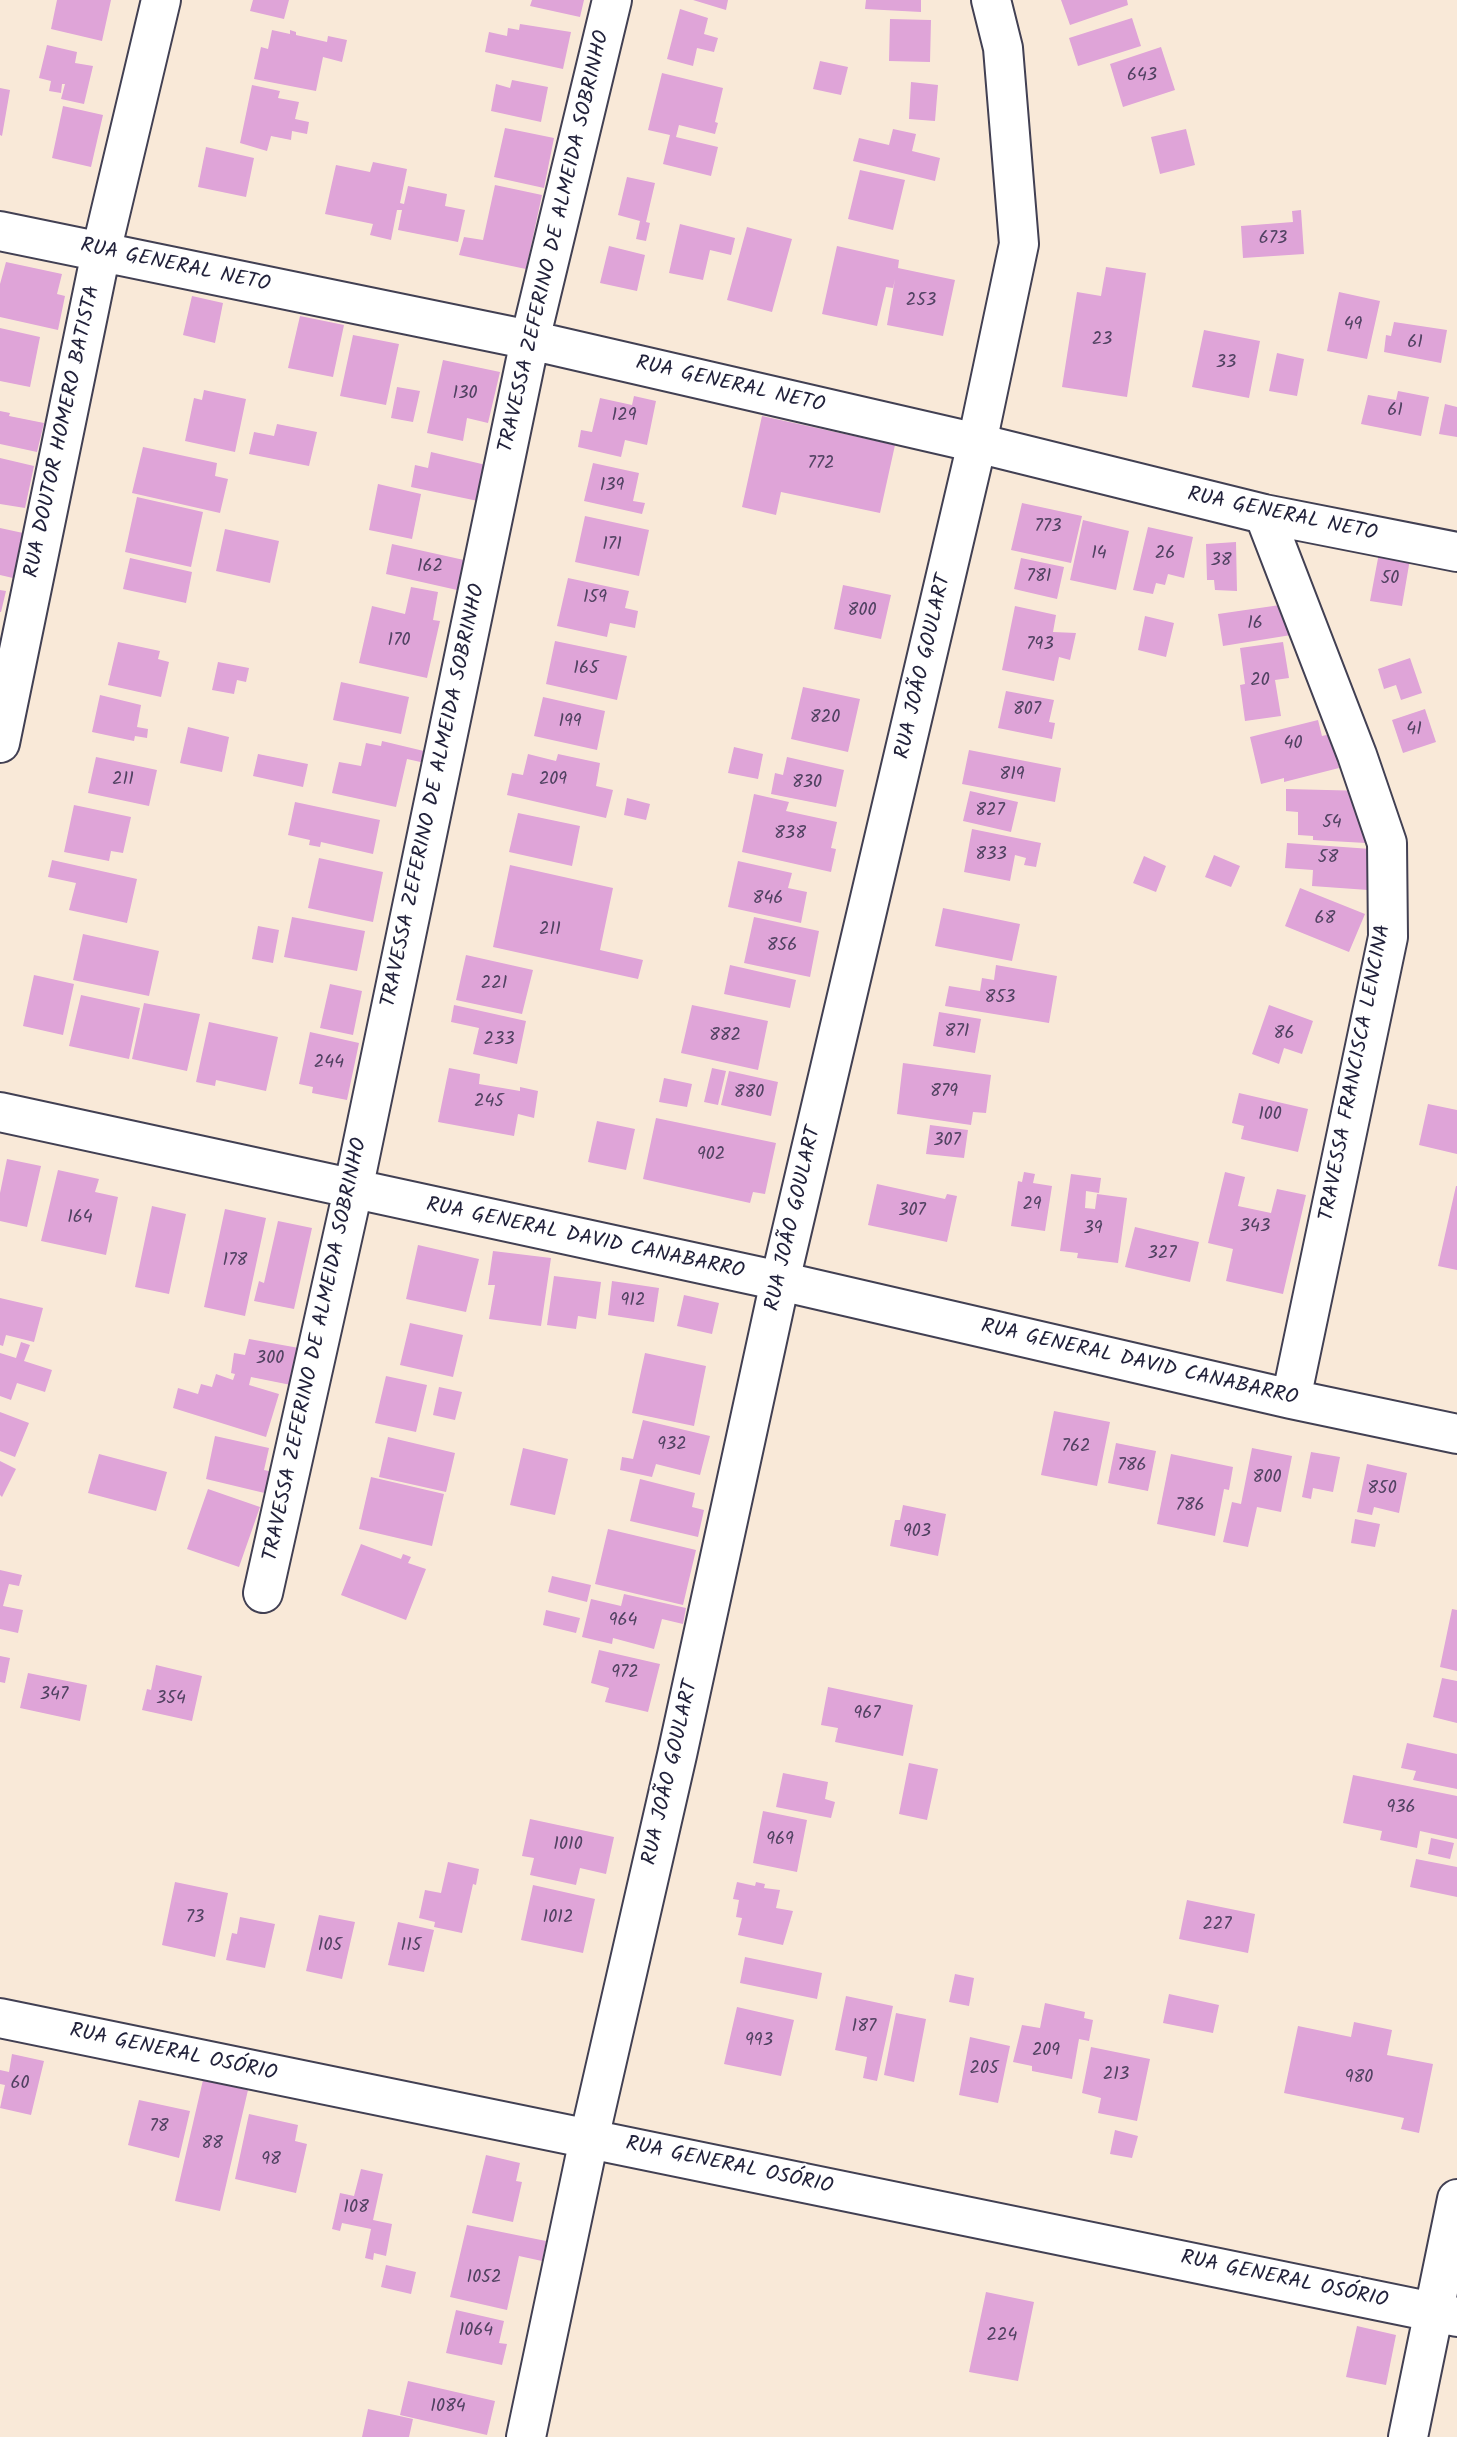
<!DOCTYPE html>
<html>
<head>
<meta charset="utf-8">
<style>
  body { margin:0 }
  canvas { display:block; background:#f9e9d8 }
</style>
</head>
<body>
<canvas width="1457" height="2437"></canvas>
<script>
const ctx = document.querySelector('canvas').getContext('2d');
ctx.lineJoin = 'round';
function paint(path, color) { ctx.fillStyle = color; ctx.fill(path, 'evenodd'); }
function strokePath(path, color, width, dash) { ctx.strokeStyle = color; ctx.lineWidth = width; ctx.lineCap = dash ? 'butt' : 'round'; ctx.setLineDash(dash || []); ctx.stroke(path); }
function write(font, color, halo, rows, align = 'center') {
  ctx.font = font + ' Kalam,sans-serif'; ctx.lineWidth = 5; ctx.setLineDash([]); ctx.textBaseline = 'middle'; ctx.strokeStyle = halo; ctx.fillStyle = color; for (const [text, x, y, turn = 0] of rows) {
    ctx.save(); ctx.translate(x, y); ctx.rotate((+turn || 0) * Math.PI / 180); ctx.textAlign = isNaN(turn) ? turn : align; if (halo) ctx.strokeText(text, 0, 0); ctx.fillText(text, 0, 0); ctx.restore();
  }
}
const building = new Path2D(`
  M57,0H111L102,41L51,29Z
  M253,0H289L284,19L250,11Z
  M532,0H584L580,17L530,6Z
  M693,0H728L726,10Z
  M866,0H921V12L865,9Z
  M1061,0H1127L1128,5L1070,25Z
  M680,9L708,18L704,34L718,38L714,52L697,48L693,66L667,59Z
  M1132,18L1141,46L1078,66L1069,38Z
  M890,19L931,20L930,62L889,61Z
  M520,24L571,32L563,69L485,52L489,32L507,36L508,28L519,30Z
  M272,30L290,34V30L296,32V35L327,42L328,36L347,40L342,62L323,57L316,91L254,79L261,47L268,49Z
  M47,45L77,52L75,63L93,66L84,104L61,99L65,84H62L61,93L49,91L51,81L39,78Z
  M1161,47L1175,90L1123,107L1110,64Z
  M820,61L848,67L841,95L813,89Z
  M662,73L723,88L715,122L718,123L715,134L679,125L676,137L718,147L711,176L663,164L670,135L648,130Z
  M512,80L548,87L541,122L491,111L496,84L510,88Z
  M911,82L938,85L935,121L909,119Z
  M252,85L280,91L278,98L299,102L295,119L309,122L307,134L292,131L291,140L271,136L267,151L240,143Z
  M0,88L10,90L2,136L0,135Z
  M63,106L103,115L91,167L52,158Z
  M505,128L554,138L544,188L494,177Z
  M893,129L916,134L912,151L940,158L935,181L853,161L859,138L889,145Z
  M1186,129L1195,165L1160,174L1151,137Z
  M206,147L254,158L246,197L198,187Z
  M373,162L407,169L400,203L404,204L408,186L447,194L445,206L465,210L458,242L398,230L402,210H397L391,240L370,235L373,224L325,214L336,165L370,172Z
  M860,170L905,180L893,230L848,219Z
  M627,177L655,183L646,222L650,223L646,241L636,239L640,221L618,215Z
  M495,185L542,195L526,269L459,255L464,237L483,240Z
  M1301,210L1304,254L1243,258L1241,226L1293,222L1292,211Z
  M680,224L735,238L731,255L710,250L703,280L669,273Z
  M747,227L792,239L772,312L727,300Z
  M609,246L645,255L637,291L600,283Z
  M837,246L899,260L898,268L955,280L943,336L887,325L895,279L893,288L886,287L877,326L822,314Z
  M6,262L62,274L57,294L65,296L58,330L0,317V284Z
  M1106,267L1146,273L1127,397L1062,387L1077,292L1101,296Z
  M1339,292L1380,301L1367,359L1327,351Z
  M192,296L223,303L215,343L183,335Z
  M300,316L344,325L333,377L288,368Z
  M1394,322L1447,330L1441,363L1384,352L1386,335L1391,336Z
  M0,328L40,337L30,387L0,381Z
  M1204,330L1260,341L1249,398L1192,387Z
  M353,335L399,344L386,405L340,396Z
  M1277,353L1304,359L1297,396L1269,391Z
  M443,360L500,372L488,423L467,418L463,441L427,433Z
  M397,387L420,391L413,422L391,418Z
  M204,390L246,399L235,452L185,441L194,398L202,400Z
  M1398,391L1429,397L1421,436L1361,424L1368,395L1396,400Z
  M634,396L656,401L647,445L625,440L621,457L578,447L581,430L592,432L600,398L632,405Z
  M1445,404L1457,407V437L1439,434Z
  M0,411L10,413L9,416L44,423L37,452L0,444Z
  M762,416L895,445L880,513L781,492L776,515L742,507Z
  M277,424L317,432L309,466L249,454L254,432L274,436Z
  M143,447L217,463L215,476L228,479L220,513L132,493Z
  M431,452L486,465L478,501L411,487L415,465L428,468Z
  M0,458L34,466L25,508L0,504Z
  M593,463L639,473L633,501L645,503L642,514L584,501Z
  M378,484L421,494L412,539L369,530Z
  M137,497L203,512L191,567L125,552Z
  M1022,503L1082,516L1071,563L1011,550Z
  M585,516L649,530L639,576L575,562Z
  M1083,520L1129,531L1116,590L1070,580Z
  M1148,527L1193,537L1184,578L1168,574L1165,585L1156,583L1153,594L1133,590Z
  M0,528L23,533L13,578L0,575Z
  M225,529L279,541L270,583L216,571Z
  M1236,542L1237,591L1215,590L1214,580H1207L1206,544Z
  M392,544L473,562L466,592L386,574Z
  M1379,553L1410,559L1402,606L1370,601Z
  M130,558L192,572L186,603L123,589Z
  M1021,558L1064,567L1057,599L1014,589Z
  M568,578L629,591L625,608L638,611L635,628L610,623L607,637L557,626Z
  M843,585L891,595L881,639L834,629Z
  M411,587L438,592L433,620L440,621L427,678L359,663L372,606L405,614Z
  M0,590L6,591L1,612H0Z
  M1287,604L1291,635L1223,646L1218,614Z
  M1015,606L1056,615L1053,632L1076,633L1070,660L1059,657L1054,681L1002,670Z
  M1145,616L1174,623L1166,657L1138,650Z
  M555,641L627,656L617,700L546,684Z
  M118,642L160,651L158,659L169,662L161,697L108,685Z
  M1283,642L1289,678L1275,680L1281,716L1245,721L1240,685L1245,684L1240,648Z
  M1410,658L1422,693L1401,700L1396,685L1384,689L1378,669Z
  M218,662L249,668L246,682L237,680L234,694L212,690Z
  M341,682L409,697L401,734L333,720Z
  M803,687L860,699L848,752L791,739Z
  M1006,691L1054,700L1049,722L1055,723L1052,739L998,728Z
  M100,695L141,705L137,727L148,729L147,738L135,736L134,741L92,732Z
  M543,697L605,711L597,750L534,736Z
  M1425,709L1436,742L1403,753L1392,720Z
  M1318,720L1322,736L1331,734L1339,768L1284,782V778L1261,784L1250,737Z
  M188,727L229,737L222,772L180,763Z
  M382,741L428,752L425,763L407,759L396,807L332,793L339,762L361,766L366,743L381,746Z
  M734,747L763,754L758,779L728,773Z
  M969,750L1061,768L1055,802L962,784Z
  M258,754L308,764L303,787L253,776Z
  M528,754L556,761L558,754L600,763L596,786L613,790L606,818L507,795L512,773L523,775Z
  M96,757L157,770L149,806L88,793Z
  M787,757L844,770L836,807L771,794L775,773L783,775Z
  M1286,789L1367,791L1366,843L1313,840V836L1298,835V812L1286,811Z
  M970,791L1018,802L1011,832L963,821Z
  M754,794L789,802L786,811L837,822L831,848L836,849L831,872L742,852Z
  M627,798L650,804L646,820L624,815Z
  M295,802L380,820L373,854L321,842L320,847L309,845L310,840L288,835Z
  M74,805L131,817L123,853L111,851L109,861L64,852Z
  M518,813L580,826L572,866L509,852Z
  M972,829L1041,843L1036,867L1024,865L1026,858L1015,855L1010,881L964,872Z
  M1287,843L1371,849L1368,890L1312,886L1313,870L1285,868Z
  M1214,855L1240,866L1231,887L1205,877Z
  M1144,856L1166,866L1156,892L1133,883Z
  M319,858L383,872L373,922L308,908Z
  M52,860L137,879L127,923L69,910L76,883L48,877Z
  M738,861L792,873L788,888L807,892L801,923L728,907Z
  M510,865L613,888L600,950L643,960L638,979L493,947Z
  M1300,888L1365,914L1349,952L1285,926Z
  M943,908L1020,924L1012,961L935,946Z
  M292,917L365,931L357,971L284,957Z
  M754,917L819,931L810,977L744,963Z
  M258,926L279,930L273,963L252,959Z
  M83,934L159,951L149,996L73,980Z
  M466,955L533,970L522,1014L456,1000Z
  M730,965L796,980L790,1008L724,994Z
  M996,965L1057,976L1049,1023L945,1006L949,986L980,991L982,978L994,980Z
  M34,975L74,984L63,1035L23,1026Z
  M330,984L362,991L353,1035L320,1028Z
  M81,995L140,1008L129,1059L69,1046Z
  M144,1003L200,1014L187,1071L132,1059Z
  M454,1005L526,1021L517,1064L473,1054L479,1028L451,1022Z
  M692,1005L768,1021L758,1070L681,1053Z
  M1269,1005L1313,1021L1302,1054L1284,1048L1279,1064L1252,1054Z
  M939,1012L981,1019L975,1053L933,1046Z
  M209,1022L278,1037L266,1091L216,1080L215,1086L196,1082Z
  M310,1032L359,1043L347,1100L312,1093L313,1087L299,1084Z
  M903,1063L991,1075L986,1113L973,1112L971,1125L897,1114Z
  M449,1068L480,1074L479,1084L520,1091V1087L538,1091L534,1118L518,1114L514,1136L438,1122Z
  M712,1068L726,1071L718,1105L704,1102Z
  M729,1071L778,1082L771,1116L721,1105Z
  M664,1078L692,1084L687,1107L659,1102Z
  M1239,1093L1308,1109L1298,1152L1241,1139L1244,1126L1232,1123Z
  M1428,1104L1457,1110V1154L1419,1145Z
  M656,1118L776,1143L765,1194L753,1192L750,1203L643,1179Z
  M597,1121L635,1129L626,1170L588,1162Z
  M930,1125L968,1130L964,1158L926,1154Z
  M7,1159L41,1166L27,1227L0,1221V1193Z
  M58,1170L99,1179L95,1192L118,1197L106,1255L41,1241Z
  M1024,1172L1035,1174L1033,1183L1052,1186L1045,1231L1011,1226L1018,1181L1022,1182Z
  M1225,1172L1245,1177L1238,1206L1271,1213L1277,1189L1306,1195L1283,1294L1226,1281L1233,1249L1208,1243Z
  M1071,1174L1101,1178L1099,1193L1086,1191L1085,1208L1095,1209L1097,1194L1127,1198L1118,1263L1077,1258L1078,1253L1060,1251Z
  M877,1184L945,1199L947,1194L957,1196L947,1242L868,1225Z
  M1456,1186H1457V1270L1438,1266Z
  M152,1206L186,1214L169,1294L135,1287Z
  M225,1209L266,1218L245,1316L204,1307Z
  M278,1221L312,1228L294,1309L254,1301L259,1281L264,1283Z
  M1135,1227L1199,1242L1190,1282L1125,1267Z
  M418,1245L479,1259L466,1312L406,1299Z
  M493,1251L551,1258L541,1326L489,1319L495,1285H488Z
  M554,1276L601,1282L596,1319L578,1316L576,1329L547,1325Z
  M612,1281L659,1288L654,1322L608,1315Z
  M684,1295L719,1303L712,1334L677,1326Z
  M0,1298L43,1308L34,1342L6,1335L3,1346L0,1345Z
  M410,1323L463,1335L453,1377L400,1365Z
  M249,1339L310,1350L307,1367L294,1365L292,1373L298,1375L296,1386L251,1377L249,1385L279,1394L266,1437L173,1408L178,1388L198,1394L201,1384L212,1387L216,1374L233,1380L235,1374L231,1373L234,1353L245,1355Z
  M21,1342L30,1345L24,1361L52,1370L45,1392L17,1383L11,1400L0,1396V1353L16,1358Z
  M645,1353L706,1366L694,1426L632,1413Z
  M386,1376L427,1385L416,1432L375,1423Z
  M439,1387L462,1392L455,1420L433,1415Z
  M1054,1411L1110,1422L1097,1486L1041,1475Z
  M0,1412L29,1423L15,1457L0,1451Z
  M643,1420L710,1436L700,1475L656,1464L652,1477L620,1470L622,1457L633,1459Z
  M215,1436L269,1448L264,1470L282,1474L277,1496L206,1479Z
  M388,1437L455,1453L446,1492L379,1477Z
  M1116,1443L1156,1451L1148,1491L1108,1483Z
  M523,1448L568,1459L555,1515L510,1505Z
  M1252,1448L1292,1456L1281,1512L1257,1507L1248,1547L1223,1542L1232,1502L1241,1504Z
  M1311,1452L1340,1457L1333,1492L1313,1488L1311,1499L1302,1497Z
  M99,1454L167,1472L156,1511L88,1493Z
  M1171,1454L1233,1467L1229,1490L1224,1489L1215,1536L1157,1524Z
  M0,1461L16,1469L2,1497L0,1495Z
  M1367,1464L1407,1473L1399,1513L1374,1507L1372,1515L1357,1512Z
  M371,1477L444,1494L432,1546L359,1529Z
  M640,1479L695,1493L692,1507L704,1510L698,1537L630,1521Z
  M208,1489L260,1507L239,1567L187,1549Z
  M903,1505L946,1514L938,1556L890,1546L895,1520H900Z
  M1355,1519L1380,1524L1375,1547L1351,1543Z
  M608,1529L696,1550L683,1605L595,1584Z
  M361,1544L401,1559L403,1554L411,1557L408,1563L426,1569L406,1620L341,1595Z
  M0,1570L22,1575L19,1586L9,1584L3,1606L23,1610L18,1633L0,1629Z
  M552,1576L591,1585L587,1602L548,1592Z
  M624,1594L686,1608L683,1624L662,1619L654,1649L613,1638L612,1644L582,1637L591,1599L621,1606Z
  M1452,1609L1457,1610V1671L1440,1667Z
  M546,1610L580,1618L576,1633L543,1625Z
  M599,1650L660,1664L648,1712L605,1702L609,1688L591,1683Z
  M0,1656L10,1658L5,1683L0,1682Z
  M156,1665L202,1676L192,1721L142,1710L147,1689L151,1690Z
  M28,1673L87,1685L80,1721L20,1708Z
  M1442,1678L1457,1681V1723L1433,1717Z
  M828,1687L913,1705L903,1756L835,1742L838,1728L821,1725Z
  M1407,1743L1457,1754V1789L1413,1780L1416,1771L1401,1768Z
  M909,1763L938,1769L927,1820L899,1814Z
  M783,1773L828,1782L825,1799L835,1802L831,1818L776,1807Z
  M1353,1775L1457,1796V1839L1420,1831L1417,1848L1380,1840L1382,1831L1343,1823Z
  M763,1811L807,1820L797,1872L753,1863Z
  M530,1819L614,1837L606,1874L580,1868L576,1885L530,1875L534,1858L522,1856Z
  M1431,1838L1454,1843L1450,1859L1428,1854Z
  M1416,1859L1457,1867V1897L1410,1887Z
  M448,1862L479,1869L476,1885L473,1884L462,1933L434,1927L435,1922L419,1918L425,1890L441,1893Z
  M175,1882L228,1893L215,1957L162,1945Z
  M737,1882L755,1886L756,1882L765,1884L764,1888L780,1890L776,1908L793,1911L783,1945L738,1935L742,1918L736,1917L739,1900L733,1899Z
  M533,1885L595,1899L583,1953L521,1940Z
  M1187,1900L1255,1914L1248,1953L1179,1939Z
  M319,1915L355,1922L342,1979L306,1971Z
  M240,1917L275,1924L265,1968L226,1960L232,1933L237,1934Z
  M398,1922L434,1930L424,1972L388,1965Z
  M745,1957L822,1973L817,1999L740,1983Z
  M955,1974L974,1978L969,2006L949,2002Z
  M1169,1994L1219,2005L1213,2033L1163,2023Z
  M846,1996L893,2006L877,2081L863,2078L867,2057L835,2050Z
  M1045,2003L1085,2012L1084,2018L1093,2020L1089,2041L1079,2039L1072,2079L1032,2071V2066L1013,2062L1022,2025L1040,2028Z
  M737,2007L794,2020L781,2076L724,2064Z
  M896,2013L926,2019L914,2082L884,2075Z
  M1354,2022L1392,2030L1387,2055L1433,2064L1419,2133L1401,2129L1404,2118L1284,2093L1298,2026L1351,2037Z
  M970,2037L1010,2046L998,2103L959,2095Z
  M1091,2047L1150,2059L1137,2121L1098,2113L1101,2098L1082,2093Z
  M12,2054L44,2061L31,2115L0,2108L5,2085L0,2084V2070L9,2072Z
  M203,2080L248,2090L220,2211L175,2201Z
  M139,2100L190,2111L179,2158L128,2145Z
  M249,2114L298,2125L295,2141L307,2144L296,2193L235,2179Z
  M1115,2130L1138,2136L1132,2158L1110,2154Z
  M486,2155L520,2163L516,2181L522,2182L513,2222L472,2213Z
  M361,2169L383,2174L373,2220L392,2224L386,2256L374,2253L373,2260L365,2258L371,2229L342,2223L340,2231L332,2229L340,2193L354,2196Z
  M467,2225L546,2241L542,2261L519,2256L507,2310L450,2297Z
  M386,2265L416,2272L411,2294L381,2287Z
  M986,2292L1034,2302L1018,2381L969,2372Z
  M456,2310L504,2321L499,2343L507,2344L502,2365L446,2353Z
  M1357,2326L1396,2335L1386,2385L1346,2377Z
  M408,2381L495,2401L487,2435L400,2415Z
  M368,2409L413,2419L409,2437H362Z`);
const street = new Path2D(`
  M0,231L530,340L977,443L1264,514L1457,552
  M1264,514L1357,755L1387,843L1388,937L1291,1399
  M0,743L101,252L161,0
  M0,1112L780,1281L1291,1399L1457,1434
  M263,1593L353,1190L530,340L612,0
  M0,2018L1457,2317
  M1408,2437L1457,2199`);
const secondary = new Path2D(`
  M526,2437L589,2139L677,1755L780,1281L977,443L1019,244L1003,48L991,0`);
const numberNames = [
  ["643",1142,77],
  ["673",1273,240],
  ["253",921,302],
  ["49",1353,326],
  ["23",1102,341],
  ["61",1415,344],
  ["33",1226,364],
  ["130",465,395],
  ["61",1395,412],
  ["129",624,417],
  ["772",821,465],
  ["139",612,487],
  ["773",1048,528],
  ["171",612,546],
  ["14",1099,555],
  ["26",1165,555],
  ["38",1221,562],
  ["162",430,568],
  ["781",1039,578],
  ["50",1390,580],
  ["159",595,599],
  ["800",862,612],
  ["16",1255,625],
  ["170",399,642],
  ["793",1040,646],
  ["165",586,670],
  ["20",1260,682],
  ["807",1027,711],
  ["820",825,719],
  ["199",570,723],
  ["41",1414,731],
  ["40",1293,745],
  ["819",1012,776],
  ["211",123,781],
  ["209",553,781],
  ["830",807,784],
  ["827",990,812],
  ["54",1332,824],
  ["838",790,835],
  ["833",991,856],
  ["58",1328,859],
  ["846",768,900],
  ["68",1325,920],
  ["211",550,931],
  ["856",782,947],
  ["221",494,985],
  ["853",1000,999],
  ["871",957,1033],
  ["86",1284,1035],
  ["882",725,1037],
  ["233",499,1041],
  ["244",329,1064],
  ["879",944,1093],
  ["880",749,1094],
  ["245",489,1103],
  ["100",1270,1116],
  ["307",947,1142],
  ["902",711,1156],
  ["29",1032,1206],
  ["307",912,1212],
  ["164",80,1219],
  ["343",1255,1228],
  ["39",1093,1230],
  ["327",1162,1255],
  ["178",235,1262],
  ["912",633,1302],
  ["300",270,1360],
  ["932",672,1446],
  ["762",1076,1448],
  ["786",1132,1467],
  ["800",1267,1479],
  ["850",1382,1490],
  ["786",1190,1507],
  ["903",917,1533],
  ["964",623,1622],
  ["972",625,1674],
  ["347",54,1696],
  ["354",171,1700],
  ["967",867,1715],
  ["936",1401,1809],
  ["969",780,1841],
  ["1010",568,1846],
  ["73",195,1919],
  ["1012",558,1919],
  ["227",1217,1926],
  ["105",330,1947],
  ["115",411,1947],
  ["187",864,2028],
  ["993",759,2042],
  ["209",1046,2052],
  ["205",984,2070],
  ["213",1116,2076],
  ["980",1359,2079],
  ["60",20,2085],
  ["78",159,2128],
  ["88",212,2145],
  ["98",271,2161],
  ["108",356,2209],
  ["1052",484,2279],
  ["1064",476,2332],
  ["224",1002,2337],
  ["1084",448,2408]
];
const streetNames = [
  ["TRAVESSA ZEFERINO DE ALMEIDA SOBRINHO",556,242,-77],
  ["RUA GENERAL NETO",175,267,12],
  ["RUA GENERAL NETO",730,386,13],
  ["RUA DOUTOR HOMERO BATISTA",64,432,-78],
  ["RUA GENERAL NETO",1282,516,12],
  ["RUA JOÃO GOULART",925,667,-77],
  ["TRAVESSA ZEFERINO DE ALMEIDA SOBRINHO",435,796,-78],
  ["TRAVESSA FRANCISCA LENCINA",1357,1073,-79],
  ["RUA JOÃO GOULART",795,1219,-77],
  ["RUA GENERAL DAVID CANABARRO",585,1240,12],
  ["TRAVESSA ZEFERINO DE ALMEIDA SOBRINHO",317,1350,-78],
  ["RUA GENERAL DAVID CANABARRO",1139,1364,13],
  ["RUA JOÃO GOULART",672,1773,-77],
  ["RUA GENERAL OSÓRIO",173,2054,12],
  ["RUA GENERAL OSÓRIO",729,2167,12],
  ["RUA GENERAL OSÓRIO",1284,2281,12]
];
paint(building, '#dfa4d8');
strokePath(street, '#424053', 42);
strokePath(secondary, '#424053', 42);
strokePath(street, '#fff', 38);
strokePath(secondary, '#fff', 38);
write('18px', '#514262', null, numberNames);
write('21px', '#22223b', '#fff', streetNames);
</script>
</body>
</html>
